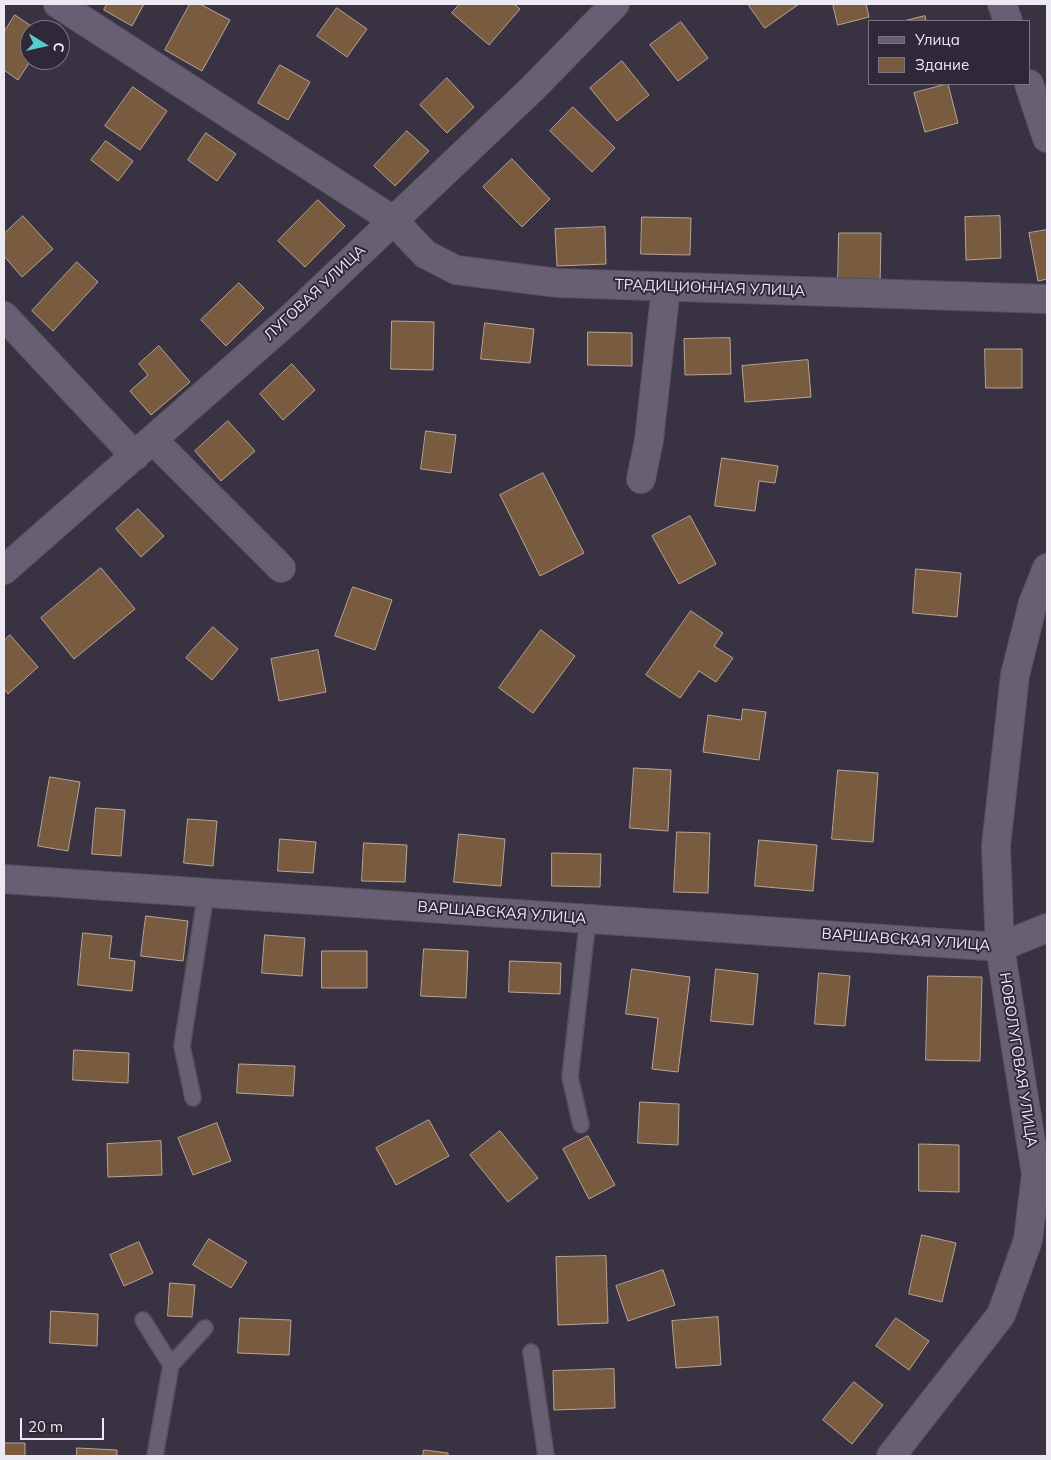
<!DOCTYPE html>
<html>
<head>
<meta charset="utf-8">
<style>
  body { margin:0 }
  #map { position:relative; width:1051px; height:1460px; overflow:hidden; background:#393243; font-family:Mulish,sans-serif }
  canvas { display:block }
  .frame { position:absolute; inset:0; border:5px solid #ede9f3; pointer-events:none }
  .legend { position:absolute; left:868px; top:20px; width:162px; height:65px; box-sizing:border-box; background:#2f2838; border:1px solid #7b7583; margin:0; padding:6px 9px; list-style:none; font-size:15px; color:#ede9f3 }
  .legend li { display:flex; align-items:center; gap:10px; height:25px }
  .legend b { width:25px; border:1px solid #7b7583 }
  .north { position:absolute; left:20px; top:20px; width:50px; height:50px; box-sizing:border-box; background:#2f2838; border:1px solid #7b7583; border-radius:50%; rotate:99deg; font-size:14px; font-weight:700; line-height:20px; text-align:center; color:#ede9f3 }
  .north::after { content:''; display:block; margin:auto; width:18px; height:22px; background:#52cdcd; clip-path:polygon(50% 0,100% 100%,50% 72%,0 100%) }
  .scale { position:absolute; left:20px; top:1418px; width:84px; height:22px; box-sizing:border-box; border:2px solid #ede9f3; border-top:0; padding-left:6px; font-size:15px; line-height:18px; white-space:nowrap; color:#ede9f3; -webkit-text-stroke:4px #2f2838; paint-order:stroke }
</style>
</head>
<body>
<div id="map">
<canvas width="1051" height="1460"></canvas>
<div class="frame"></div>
<ul class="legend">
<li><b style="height:6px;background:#676072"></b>Улица</li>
<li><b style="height:14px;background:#795b40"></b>Здание</li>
</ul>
<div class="north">С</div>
<div class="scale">20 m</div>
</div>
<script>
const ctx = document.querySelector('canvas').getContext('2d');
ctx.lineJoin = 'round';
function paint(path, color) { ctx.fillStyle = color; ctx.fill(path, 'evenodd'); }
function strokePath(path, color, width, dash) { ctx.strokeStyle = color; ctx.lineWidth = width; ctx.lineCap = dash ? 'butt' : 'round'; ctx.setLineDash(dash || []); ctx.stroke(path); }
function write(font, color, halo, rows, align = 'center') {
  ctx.font = font + ' Mulish,sans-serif'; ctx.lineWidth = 4; ctx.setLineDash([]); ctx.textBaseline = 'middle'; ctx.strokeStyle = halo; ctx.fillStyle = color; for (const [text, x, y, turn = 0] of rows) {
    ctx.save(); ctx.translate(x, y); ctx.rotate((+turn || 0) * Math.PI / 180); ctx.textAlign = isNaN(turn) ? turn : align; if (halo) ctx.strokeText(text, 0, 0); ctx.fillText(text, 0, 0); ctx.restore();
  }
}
const building = new Path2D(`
  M107,4H144L132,26L104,10Z
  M190,4H200L230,20L202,71L165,50Z
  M460,4H514L520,9L489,45L452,13Z
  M748,4H799L765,28Z
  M833,4H866L869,17L838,25Z
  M337,8L367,29L347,57L317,36Z
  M15,15L37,30H30L31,60L18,80L4,70V32Z
  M925,16L926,21H904Z
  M681,22L708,58L678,81L650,45Z
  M622,61L649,95L617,121L590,88Z
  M280,65L310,82L288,120L258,103Z
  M447,78L474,107L447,133L420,105Z
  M948,84L958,123L925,132L914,93Z
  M133,87L167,111L140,150L105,126Z
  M573,107L615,148L592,172L550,131Z
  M407,131L429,151L395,186L374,166Z
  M206,133L236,154L217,181L188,160Z
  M106,141L133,161L118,181L91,160Z
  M512,159L550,199L522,227L483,187Z
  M318,200L345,226L305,267L278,241Z
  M23,216L53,249L22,277L4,256V234Z
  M1000,216L1001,258L966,260L965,217Z
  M642,217L691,218L690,255L641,254Z
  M605,227L606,264L557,266L555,229Z
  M1047,230V279L1038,281L1029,233Z
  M839,233H881L880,286L838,285Z
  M77,262L98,282L53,331L32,311Z
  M239,283L264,308L226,346L201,320Z
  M392,321L434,322L433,370L391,369Z
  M485,323L534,329L530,363L481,359Z
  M588,332L632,333V366L588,365Z
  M730,338L731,374L685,375L684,339Z
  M159,346L190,382L151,415L130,391L148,375L139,364Z
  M985,349H1022V388H986Z
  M808,360L811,397L745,402L742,366Z
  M292,364L315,390L283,420L260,394Z
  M228,421L255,451L221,481L195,451Z
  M426,431L456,435L451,473L421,469Z
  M722,458L778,466L775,483L759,481L755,511L715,506Z
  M543,473L584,553L540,576L500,495Z
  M138,509L164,536L141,557L116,529Z
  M690,516L716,564L679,584L652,536Z
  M101,568L135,609L74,659L41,618Z
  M916,569L961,573L957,617L913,613Z
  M353,587L392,600L375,650L335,636Z
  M691,611L723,633L714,646L733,658L716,682L699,671L680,698L646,675Z
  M213,627L238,649L212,680L186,658Z
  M541,630L575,656L533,713L499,688Z
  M10,635L38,667L8,694L4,689V641Z
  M318,650L326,692L279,701L271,659Z
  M743,709L766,712L759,760L703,752L708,715L741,720Z
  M634,768L671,770L668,831L630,828Z
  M838,770L878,773L873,842L832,839Z
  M50,777L80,782L68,851L38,846Z
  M96,808L125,810L121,856L92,854Z
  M188,819L217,821L213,866L184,863Z
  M677,832L710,833L708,893L674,892Z
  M459,834L505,839L501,886L454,882Z
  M280,839L316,842L313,873L278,871Z
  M759,840L817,845L813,891L755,886Z
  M364,843L407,845L405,882L362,881Z
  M552,853L601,854L600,887L552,886Z
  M146,916L188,921L183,961L141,956Z
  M83,933L112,936L109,958L135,961L132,991L78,985Z
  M265,935L305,938L302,976L262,973Z
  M424,949L468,951L466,998L421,996Z
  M322,951H367V988H322Z
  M510,961L561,963L560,994L509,992Z
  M632,969L690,977L678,1072L652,1069L658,1018L626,1014Z
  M716,969L758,974L753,1025L711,1021Z
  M819,973L850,976L845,1026L815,1024Z
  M928,976L982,977L980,1061L926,1060Z
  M74,1050L129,1053L128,1083L73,1080Z
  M239,1064L295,1066L293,1096L237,1093Z
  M640,1102L679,1104L678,1145L638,1143Z
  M429,1120L449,1156L396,1185L376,1148Z
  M217,1123L231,1161L193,1175L178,1138Z
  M500,1131L538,1178L508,1202L470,1155Z
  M588,1136L615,1185L589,1199L563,1149Z
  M161,1141L162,1175L108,1177L107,1144Z
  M919,1144L959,1145V1192L919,1191Z
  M922,1235L956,1243L942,1302L909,1294Z
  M209,1239L247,1262L231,1288L193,1265Z
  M139,1242L153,1273L124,1286L110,1255Z
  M606,1256L608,1323L558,1325L556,1257Z
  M663,1270L675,1305L628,1321L616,1286Z
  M170,1283L195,1285L192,1317L168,1316Z
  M51,1311L98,1314L97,1346L50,1343Z
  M718,1317L721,1365L676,1368L672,1321Z
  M240,1318L291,1320L289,1355L238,1353Z
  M896,1318L929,1341L909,1370L876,1346Z
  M614,1369L615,1408L554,1410L553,1371Z
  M854,1382L883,1405L852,1444L823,1420Z
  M4,1443H25V1456H4Z
  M77,1448L117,1450V1456H77Z
  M424,1450L448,1453V1456H423Z`);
const lane = new Path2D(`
  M193,1098L182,1046L206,893
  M581,1125L570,1077L588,918
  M143,1320L171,1365
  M531,1352L546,1456
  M155,1456L171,1365L205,1328`);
const street = new Path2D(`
  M58,4L393,220L425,254L456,270L558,283L1047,299
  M1002,4L1008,21
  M1029,84L1047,138
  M4,316L135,456
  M153,440L281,568
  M641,479L649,440L666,287
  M4,570L292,317L534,87L615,4
  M4,879L1000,947L1047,928
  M891,1456L1001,1315L1028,1240L1036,1174L1000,947L996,846L1015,675L1033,603L1047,568`);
const streetNames = [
  ["ТРАДИЦИОННАЯ УЛИЦА",710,288,2],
  ["ЛУГОВАЯ УЛИЦА",315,293,-43],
  ["ВАРШАВСКАЯ УЛИЦА",502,913,4],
  ["ВАРШАВСКАЯ УЛИЦА",906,940,4],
  ["НОВОЛУГОВАЯ УЛИЦА",1018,1060,81]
];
paint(building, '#795b40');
strokePath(building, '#b7a596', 1);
strokePath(lane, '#55505e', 18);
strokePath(street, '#55505e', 30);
strokePath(lane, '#676072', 15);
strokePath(street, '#676072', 28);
write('15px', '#ede9f3', '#2f2838', streetNames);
</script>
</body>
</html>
